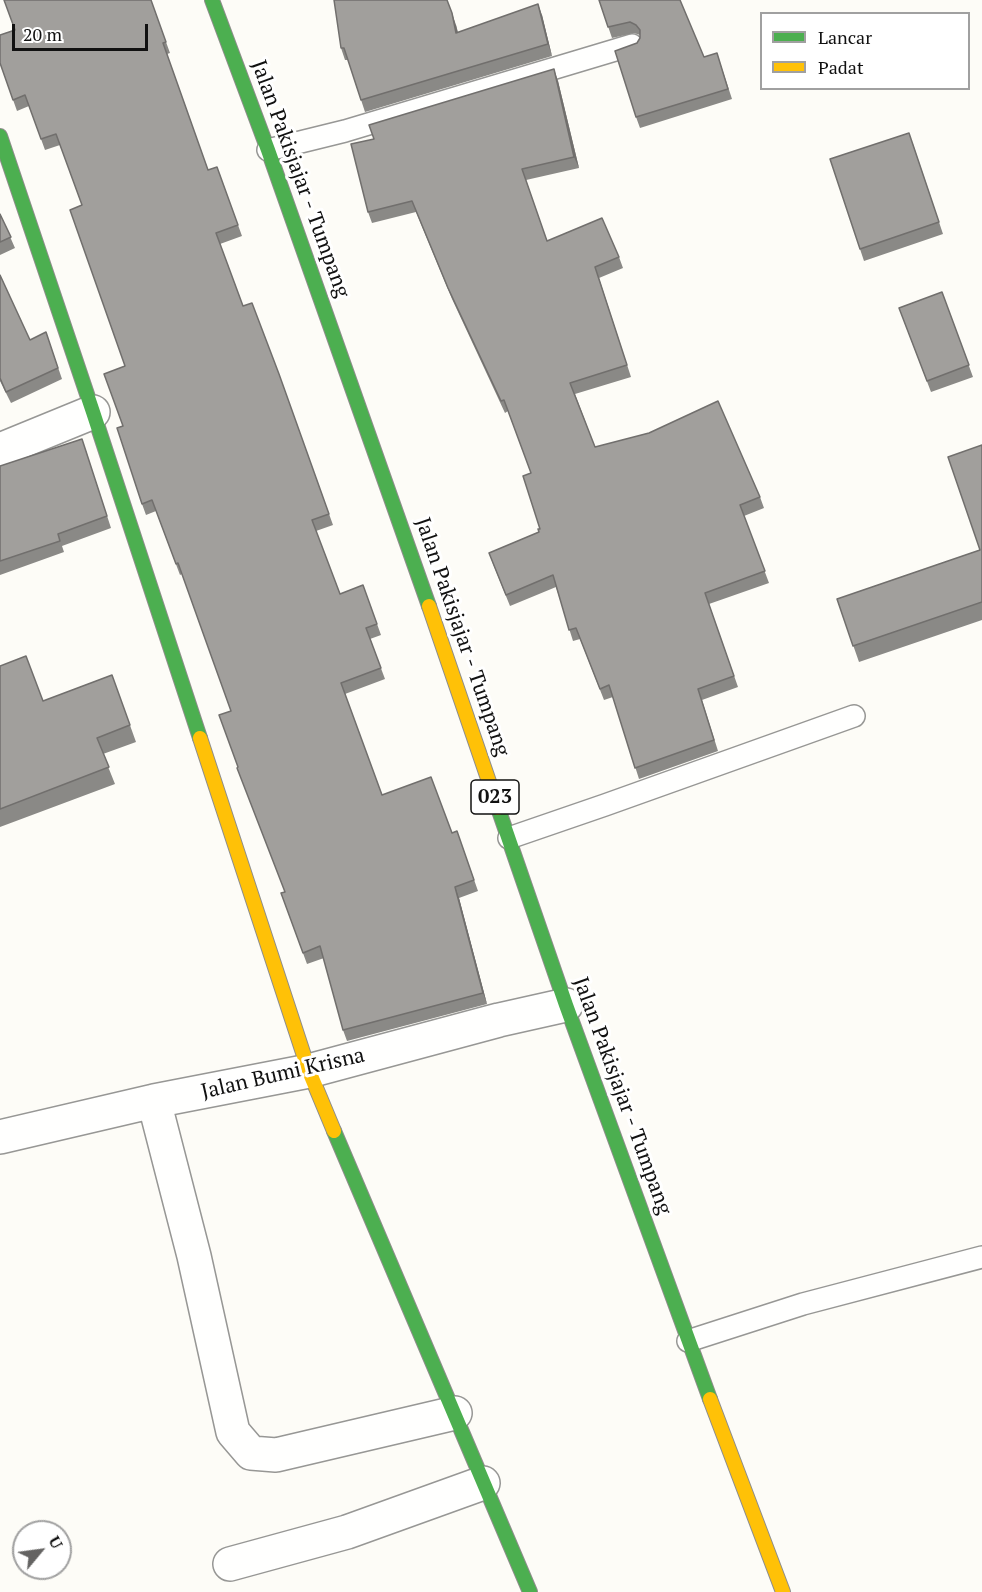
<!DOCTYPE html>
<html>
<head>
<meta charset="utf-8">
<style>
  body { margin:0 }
  #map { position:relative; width:982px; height:1592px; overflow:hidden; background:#fdfcf7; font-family:"PT Serif",serif }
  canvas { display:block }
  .legend { position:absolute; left:760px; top:12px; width:210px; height:78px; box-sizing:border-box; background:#fff; border:2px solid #a0a0a0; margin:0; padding:8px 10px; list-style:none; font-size:18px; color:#111 }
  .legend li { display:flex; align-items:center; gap:12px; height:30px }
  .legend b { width:30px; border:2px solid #a0a0a0 }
  .north { position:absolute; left:12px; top:1520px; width:60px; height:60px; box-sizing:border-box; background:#fff; border:2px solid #a0a0a0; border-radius:50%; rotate:61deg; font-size:16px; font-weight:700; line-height:24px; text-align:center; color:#111 }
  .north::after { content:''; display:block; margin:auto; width:21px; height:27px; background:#646362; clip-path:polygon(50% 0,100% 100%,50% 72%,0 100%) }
  .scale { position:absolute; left:12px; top:24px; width:136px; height:27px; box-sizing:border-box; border:3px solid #111; border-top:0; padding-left:8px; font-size:18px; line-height:21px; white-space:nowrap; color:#111; -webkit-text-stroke:4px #fff; paint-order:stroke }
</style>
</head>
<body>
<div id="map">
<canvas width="982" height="1592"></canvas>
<ul class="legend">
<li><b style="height:8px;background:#4caf50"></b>Lancar</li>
<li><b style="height:8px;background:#ffc107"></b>Padat</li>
</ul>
<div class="north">U</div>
<div class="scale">20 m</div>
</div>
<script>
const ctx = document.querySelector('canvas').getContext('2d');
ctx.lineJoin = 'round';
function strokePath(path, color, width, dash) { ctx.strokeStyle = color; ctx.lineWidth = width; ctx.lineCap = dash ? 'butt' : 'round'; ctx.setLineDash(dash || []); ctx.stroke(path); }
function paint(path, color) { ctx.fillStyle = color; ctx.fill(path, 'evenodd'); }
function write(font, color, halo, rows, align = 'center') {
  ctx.font = font + ' "PT Serif",serif'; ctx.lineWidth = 6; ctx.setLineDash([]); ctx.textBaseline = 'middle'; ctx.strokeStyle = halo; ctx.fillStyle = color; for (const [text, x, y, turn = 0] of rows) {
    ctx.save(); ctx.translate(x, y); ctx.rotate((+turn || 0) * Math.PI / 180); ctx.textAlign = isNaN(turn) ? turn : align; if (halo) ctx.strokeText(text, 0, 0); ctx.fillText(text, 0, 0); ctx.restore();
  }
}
const lane = new Path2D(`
  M268,150L345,131L632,45
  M509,838L605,805L854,716
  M688,1341L803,1304L982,1257`);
const street = new Path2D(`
  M0,450L93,412
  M154,1101L194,1256L233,1432L251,1453L276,1455L455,1413
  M0,1137L154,1101L309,1071L499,1020L566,1005
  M230,1564L347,1532L483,1483`);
const fast = new Path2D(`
  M212,0L268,150L429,606
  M0,136L93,412L200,738
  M498,808L566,1005L710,1399
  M334,1131L530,1592`);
const slow = new Path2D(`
  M429,606L498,808
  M200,738L309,1071L334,1131
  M710,1399L783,1592`);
const wall = new Path2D(`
  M599,0L704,57L717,53L732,99L640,128L636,117L637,43L640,38V35L634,33L612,38Z
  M542,15L552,56L365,112L348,60H345L341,48L456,25L458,32Z
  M15,30L166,42L170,53L167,54L208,170L217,167L242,236L220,244L243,306L279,374L333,525L316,531L340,594L363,585L381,635L370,639L385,679L345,694L382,795L452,833L457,831L478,891L459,898L487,1004L347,1041L343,1030L324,958L307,964L281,893L285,892L238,767L231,711L182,574L180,575L156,511L146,515L142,504L123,426L125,366L82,205L60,145L45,150L29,106L17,111L0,63Z
  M558,81L579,168L526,180L547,241L619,257L623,268L599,278L631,377L575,394L595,447L760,497L764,508L744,516L769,583L709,604L738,687L702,700L718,751L639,779L613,697L604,700L580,639L573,641L556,587L510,606L493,564L489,553L539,532L540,529L531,473L508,411L505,413L452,299L416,212L372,223L368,212L374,139Z
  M913,144L943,234L864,261L830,159Z
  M0,214L15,248L0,255Z
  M0,275L30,340L46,332L62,379L11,403L0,381Z
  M942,292L973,377L931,392L899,308Z
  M982,445V620L859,662L837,599L980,550Z
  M86,451L111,528L62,546L64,552L0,575V466Z
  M0,666L43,701L112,675L136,742L103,754L115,784L0,827Z`);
const shadedWall = new Path2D(`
  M538,4L542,15L552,56L548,44Z
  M452,13L456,25L460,44L456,33Z
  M554,69L558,81L579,168L574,157Z
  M455,887L459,898L487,1004L483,993Z`);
const building = new Path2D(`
  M4,0H151L166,42L163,43L208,170L217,167L238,225L216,233L243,306L252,303L279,374L329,514L312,520L340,594L363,585L377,624L366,628L381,668L341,683L382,795L431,777L452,833L457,831L474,880L455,887L483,993L343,1030L320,946L303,953L281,893L285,892L237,768L238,767L219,715L231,711L208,647L178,563L176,564L152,500L142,504L117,428L123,426L104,374L125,366L70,210L82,205L56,134L41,139L25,95L13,100L0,63V35L15,30Z
  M334,0H447L452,13L456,33L538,4L548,44L361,100L344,48H341Z
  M599,0H680L704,57L717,53L728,89L636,117L615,51L637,43L640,38V30L636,25L630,22L608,27Z
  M554,69L574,157L522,169L547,241L602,218L619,257L595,267L627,365L570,383L595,447L649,433L718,401L760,497L740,505L765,571L705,593L734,676L698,689L714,740L635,768L609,685L600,689L576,628L569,630L553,575L506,595L489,553L539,532L538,529H540L523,476L531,473L504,400L501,401L448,288L412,201L368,212L351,144L374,139L369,125Z
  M909,133L939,222L860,249L830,159Z
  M0,214L11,237L0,242Z
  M0,275L30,340L46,332L58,368L6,392L0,378Z
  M942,292L969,365L927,381L899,308Z
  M82,439L107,516L58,534L60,541L0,561V466Z
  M982,445V602L853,646L837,599L980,550L948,457Z
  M26,656L43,701L112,675L130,725L97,738L109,767L0,809V666Z`);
const shields = [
  [495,797,48]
];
const shieldNames = [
  ["023",495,797]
];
const streetNames = [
  ["Jalan Pakisjajar - Tumpang",300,179,70],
  ["Jalan Pakisjajar - Tumpang",462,637,71],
  ["Jalan Bumi Krisna",283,1074,-13],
  ["Jalan Pakisjajar - Tumpang",622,1096,70]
];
strokePath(lane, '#979795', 24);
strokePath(street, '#979795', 36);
strokePath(fast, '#8e8d8b', 16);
strokePath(slow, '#8e8d8b', 16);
strokePath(lane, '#fffffe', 21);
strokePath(street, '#fffffe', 33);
strokePath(fast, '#4caf50', 14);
strokePath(slow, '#ffc107', 14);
paint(wall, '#8a8986');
paint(shadedWall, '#716f6d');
paint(building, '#a19f9c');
strokePath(building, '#716f6d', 1.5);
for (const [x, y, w] of shields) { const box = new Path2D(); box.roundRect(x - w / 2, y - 17, w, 34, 4.5); ctx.fillStyle = '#fff'; ctx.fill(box); strokePath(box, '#111', 1.5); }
write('bold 20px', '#111', null, shieldNames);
write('21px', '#111', '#fff', streetNames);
</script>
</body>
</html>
